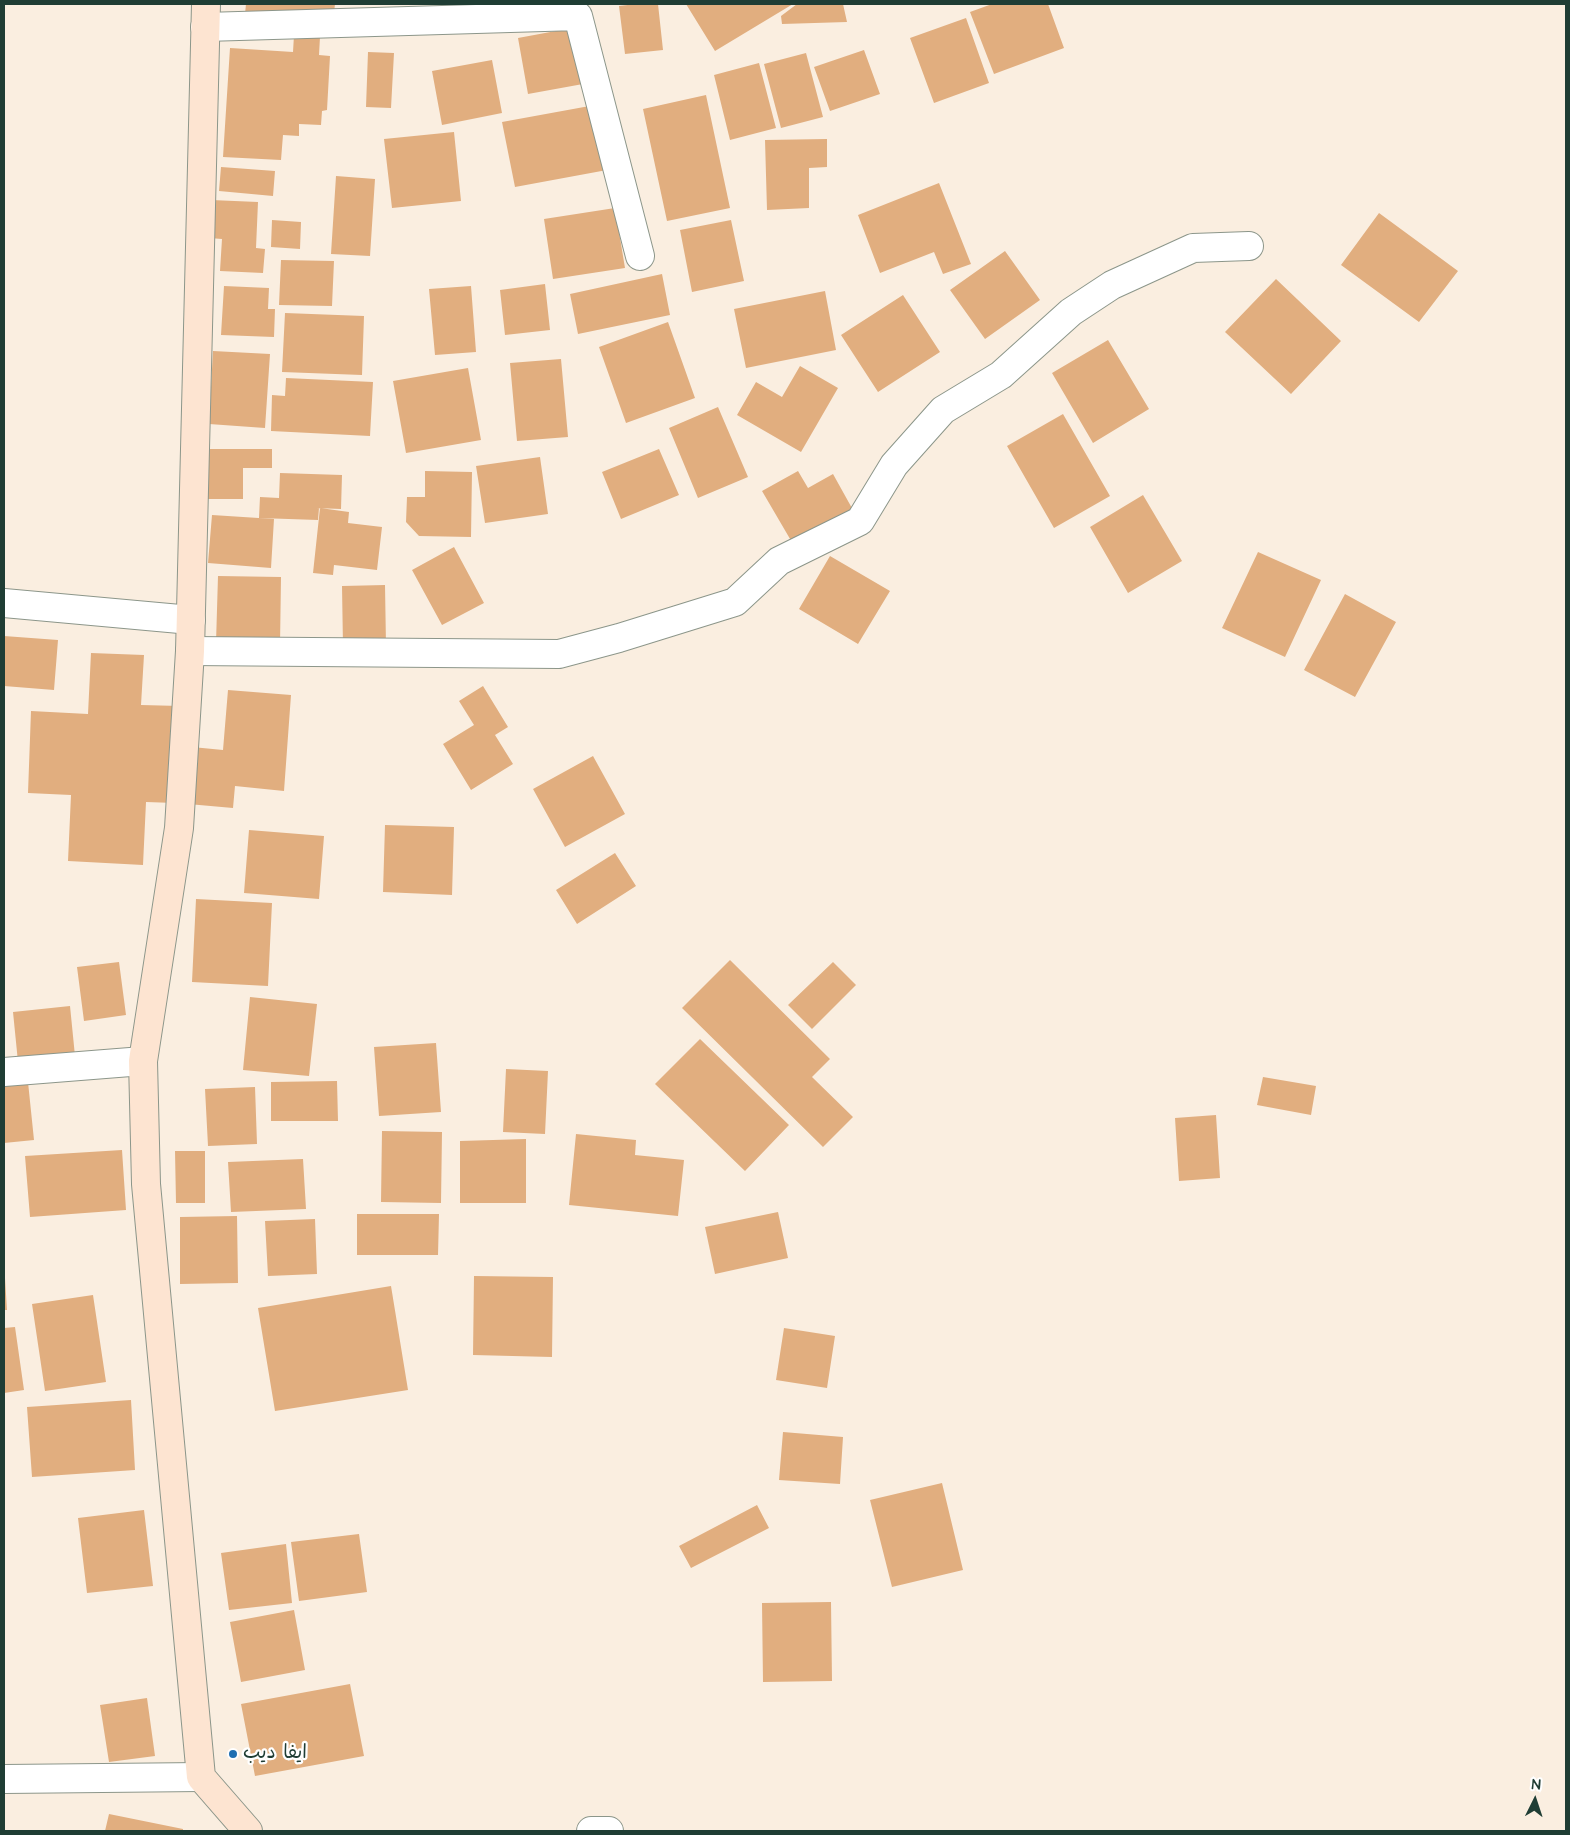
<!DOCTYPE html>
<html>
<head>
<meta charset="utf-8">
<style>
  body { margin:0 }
  #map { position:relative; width:1570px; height:1835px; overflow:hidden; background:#faeee0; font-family:"Architects Daughter",sans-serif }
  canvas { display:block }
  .frame { position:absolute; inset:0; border:5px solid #1f3d34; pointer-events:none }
  .north { position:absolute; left:1510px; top:1775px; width:50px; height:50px; -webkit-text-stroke:4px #fff; paint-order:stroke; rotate:4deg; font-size:14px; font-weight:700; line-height:20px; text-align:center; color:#1f3d34 }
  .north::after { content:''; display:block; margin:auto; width:18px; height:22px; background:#1f3d34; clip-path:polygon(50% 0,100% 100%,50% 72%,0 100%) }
</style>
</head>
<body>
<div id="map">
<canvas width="1570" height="1835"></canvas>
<div class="frame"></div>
<div class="north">N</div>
</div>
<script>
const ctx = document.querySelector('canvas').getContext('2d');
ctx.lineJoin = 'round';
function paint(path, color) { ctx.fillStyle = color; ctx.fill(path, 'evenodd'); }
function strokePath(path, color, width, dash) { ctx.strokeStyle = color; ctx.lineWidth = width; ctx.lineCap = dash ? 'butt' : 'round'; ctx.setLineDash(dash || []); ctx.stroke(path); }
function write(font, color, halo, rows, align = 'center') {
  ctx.font = font + ' "Architects Daughter","Playpen Sans Arabic",sans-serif'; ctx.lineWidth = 4.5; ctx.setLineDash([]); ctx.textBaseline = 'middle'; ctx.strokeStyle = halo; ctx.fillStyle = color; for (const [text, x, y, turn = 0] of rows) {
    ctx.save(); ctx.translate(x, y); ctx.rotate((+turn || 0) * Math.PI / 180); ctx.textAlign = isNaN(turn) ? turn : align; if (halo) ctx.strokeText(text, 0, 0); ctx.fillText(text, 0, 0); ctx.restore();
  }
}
const building = new Path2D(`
  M246,4H335L333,22L245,14Z
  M636,4H658L663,50L625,54L619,6Z
  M686,4H793L715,51Z
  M797,4H843L847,22L782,24L781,16Z
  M992,4H1048L1064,48L994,74L970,12Z
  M966,18L989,83L934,103L910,38Z
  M572,28L583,84L528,94L518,38Z
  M294,35L320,37L319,55L330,56L327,110L322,111L321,125L299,124V136L283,135L281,160L223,157L230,48L293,52Z
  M864,50L880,94L830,111L814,67Z
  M368,52L394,53L391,108L366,107Z
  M806,53L823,117L781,128L764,64Z
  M492,60L502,113L442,125L432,71Z
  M759,63L776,128L730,140L714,75Z
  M706,95L730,208L667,221L643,109Z
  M595,105L607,170L515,187L502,122Z
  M454,132L461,201L392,208L384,139Z
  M827,139V167L809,168V208L767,210L765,140Z
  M221,167L275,171L273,196L219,191Z
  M336,176L375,179L370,256L331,254Z
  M939,183L971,264L943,274L934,252L880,273L858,215Z
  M211,200L258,202L256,248L265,249L263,273L220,271L222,239L209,238Z
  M615,208L625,268L553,279L544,219Z
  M1379,213L1458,271L1419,322L1341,265Z
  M272,220L301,222L300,249L271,247Z
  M731,220L744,281L692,292L680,230Z
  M1005,251L1040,300L985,339L950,290Z
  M281,260L334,261L332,306L279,305Z
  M662,274L670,315L578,334L570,294Z
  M1276,279L1341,341L1291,394L1225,332Z
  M545,284L550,330L505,335L500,290Z
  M224,286L269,288L268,309H275L274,337L221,335Z
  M471,286L476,352L435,355L429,289Z
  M825,291L836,350L746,368L734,309Z
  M903,295L940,352L878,392L841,335Z
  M285,313L364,316L362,375L282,372Z
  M668,322L695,398L626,423L599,347Z
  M1108,340L1149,409L1093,443L1052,373Z
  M213,351L270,354L265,428L209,424Z
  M561,359L568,437L517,441L510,363Z
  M800,366L838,388L801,452L737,415L756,382L782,397Z
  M468,368L481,440L406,453L393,381Z
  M286,378L373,382L370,436L271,431L272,395L285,396Z
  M718,407L748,477L698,498L669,428Z
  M1063,414L1110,496L1054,528L1007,446Z
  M206,449H272V468H243V499H206Z
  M659,449L679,495L621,519L602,472Z
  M540,457L548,514L485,523L476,466Z
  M425,471L472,472L471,537L419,536L406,522L407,497H425Z
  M798,471L808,488L833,474L853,510L793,544L762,491Z
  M280,473L342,475L341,509L316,508H319L318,520L259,518L260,497L279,498Z
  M1143,495L1182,561L1128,593L1090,527Z
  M320,508L349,512L348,523L382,527L377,570L334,565L333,575L313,573Z
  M212,515L274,519L271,568L208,563Z
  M454,547L484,603L442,625L412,570Z
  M1258,552L1321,580L1285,657L1222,628Z
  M830,556L890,591L858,644L799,609Z
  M218,576L281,577L280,645L216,643Z
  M385,585L386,646L343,647L342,586Z
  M1345,594L1396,622L1355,697L1304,670Z
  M4,636L58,640L54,690L4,686Z
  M91,653L144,655L141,705L180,706L175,803L146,802L143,865L68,861L71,795L28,793L31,711L88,714Z
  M483,686L508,727L495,735L513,764L471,790L443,744L474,725L459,701Z
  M228,690L291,695L284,791L235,786L233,808L188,804L192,747L223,750Z
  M593,756L625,814L565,847L533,789Z
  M385,825L454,827L452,895L383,892Z
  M249,830L324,836L319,899L244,893Z
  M615,853L636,886L577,924L556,890Z
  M196,899L272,903L268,986L192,982Z
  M730,960L830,1059L812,1077L853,1117L823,1147L682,1008Z
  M119,962L126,1015L84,1021L77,967Z
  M833,962L856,985L812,1029L788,1005Z
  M250,997L317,1004L309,1076L243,1070Z
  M70,1006L75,1056L18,1062L13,1012Z
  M700,1039L789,1125L745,1171L655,1084Z
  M436,1043L441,1112L379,1116L374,1047Z
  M506,1069L548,1071L545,1134L503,1132Z
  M1263,1077L1316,1086L1311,1115L1257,1105Z
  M337,1081L338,1121H271V1082Z
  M28,1082L34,1140L4,1143V1084Z
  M255,1087L257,1144L208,1146L205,1089Z
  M1216,1115L1220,1178L1179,1181L1175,1118Z
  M382,1131L442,1132L441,1203L381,1202Z
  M576,1134L636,1140L635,1155L684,1160L678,1216L569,1205Z
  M526,1139V1203H460V1141Z
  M122,1150L126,1210L30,1217L25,1156Z
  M175,1151H205V1203H176Z
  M303,1159L306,1209L231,1212L228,1162Z
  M778,1212L788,1258L715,1274L705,1227Z
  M357,1214H439L438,1255H357Z
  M237,1216L238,1283L180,1284V1217Z
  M315,1219L317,1274L268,1276L265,1221Z
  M474,1276L553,1277L552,1357L473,1355Z
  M4,1278H5L7,1310H4Z
  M391,1286L408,1390L275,1411L258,1308Z
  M93,1295L106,1382L45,1391L32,1304Z
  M15,1327L24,1390L4,1393V1328Z
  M784,1328L835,1336L827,1388L776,1380Z
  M131,1400L135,1470L32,1477L27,1407Z
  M783,1432L843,1437L840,1484L779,1480Z
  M942,1483L963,1570L892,1587L870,1500Z
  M757,1505L769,1528L691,1568L679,1546Z
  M144,1510L153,1586L87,1593L78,1518Z
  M359,1534L367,1592L299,1601L291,1542Z
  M286,1544L292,1603L229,1610L221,1553Z
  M831,1602L832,1681L763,1682L762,1603Z
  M294,1610L305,1670L241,1682L230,1622Z
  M350,1684L364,1756L255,1776L241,1704Z
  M147,1698L155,1756L109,1762L100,1705Z
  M109,1814L183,1829V1831H105Z`);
const street = new Path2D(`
  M205,27L578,16L640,256
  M4,603L191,620
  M190,651L559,654L619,638L735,602L779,561L860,521L894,465L943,410L1001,375L1071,312L1112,285L1193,248L1249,246
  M4,1072L143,1061
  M4,1779L201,1777
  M591,1831H609`);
const secondary = new Path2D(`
  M206,4L190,651L179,828L143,1061L146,1184L201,1777L248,1831`);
const markers = [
  [233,1754,5,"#1f6fb2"]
];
const poiNames = [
  ["ايفا ديب",243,1754]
];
paint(building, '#e1ae7f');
strokePath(street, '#8c968a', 30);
strokePath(secondary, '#8c968a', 30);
strokePath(street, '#fff', 28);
strokePath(secondary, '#fde4d1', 28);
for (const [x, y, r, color] of markers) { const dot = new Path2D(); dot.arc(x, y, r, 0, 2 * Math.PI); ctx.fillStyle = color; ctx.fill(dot); strokePath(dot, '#fff', 2); }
write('19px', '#1f3d34', '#fff', poiNames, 'left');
</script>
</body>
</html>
